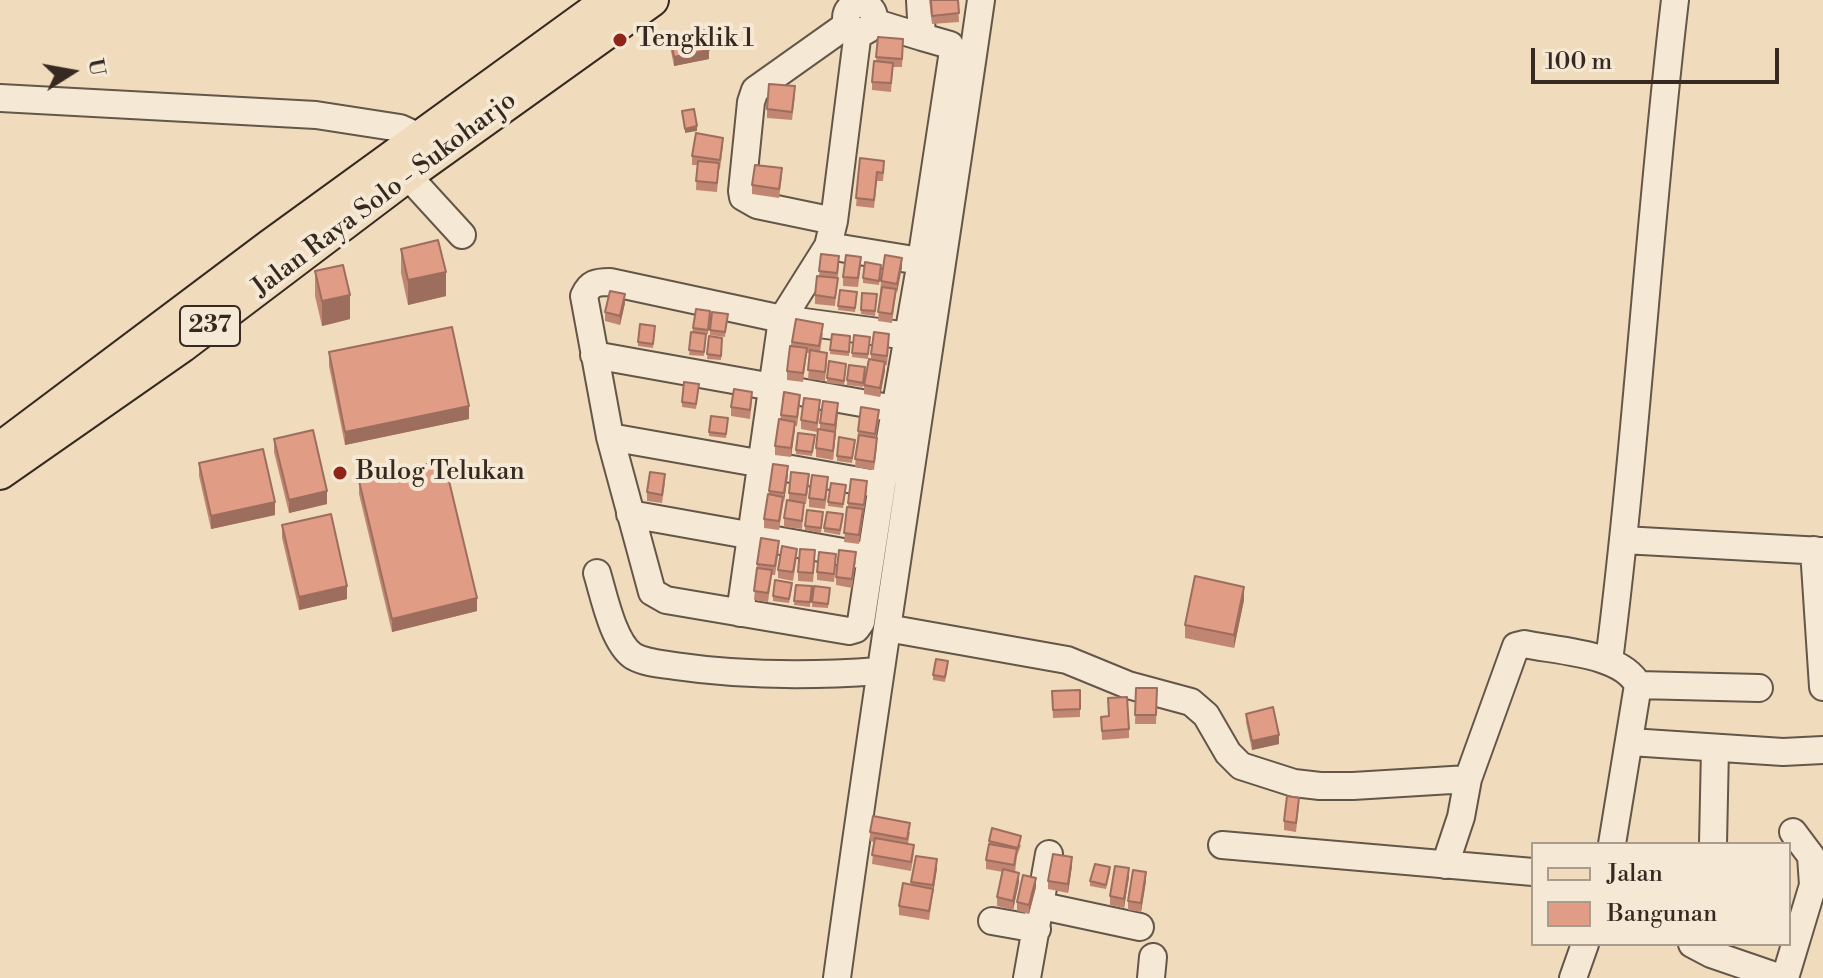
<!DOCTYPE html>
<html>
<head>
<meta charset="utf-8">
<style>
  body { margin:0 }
  #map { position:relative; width:1823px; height:978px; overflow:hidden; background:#f0dbbd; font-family:"Libre Bodoni",serif }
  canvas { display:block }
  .legend { position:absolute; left:1531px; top:842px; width:260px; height:104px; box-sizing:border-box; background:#f5e8d4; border:2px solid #a99c8c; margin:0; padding:10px 14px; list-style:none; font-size:24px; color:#362921 }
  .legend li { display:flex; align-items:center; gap:16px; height:40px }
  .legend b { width:40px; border:2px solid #a99c8c }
  .north { position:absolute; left:32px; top:32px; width:80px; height:80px; -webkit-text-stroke:6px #f5e8d4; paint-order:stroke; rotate:79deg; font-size:22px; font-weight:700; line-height:32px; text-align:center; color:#362921 }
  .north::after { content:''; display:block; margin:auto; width:28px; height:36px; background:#362921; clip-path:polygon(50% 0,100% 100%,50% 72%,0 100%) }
  .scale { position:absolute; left:1531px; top:48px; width:248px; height:36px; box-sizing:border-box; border:4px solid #362921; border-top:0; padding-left:10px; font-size:24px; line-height:28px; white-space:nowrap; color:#362921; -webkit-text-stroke:6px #f5e8d4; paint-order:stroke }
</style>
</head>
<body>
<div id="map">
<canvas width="1823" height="978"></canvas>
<ul class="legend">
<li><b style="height:10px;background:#f0dbbd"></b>Jalan</li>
<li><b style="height:22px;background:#e09c85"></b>Bangunan</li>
</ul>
<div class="north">U</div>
<div class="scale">100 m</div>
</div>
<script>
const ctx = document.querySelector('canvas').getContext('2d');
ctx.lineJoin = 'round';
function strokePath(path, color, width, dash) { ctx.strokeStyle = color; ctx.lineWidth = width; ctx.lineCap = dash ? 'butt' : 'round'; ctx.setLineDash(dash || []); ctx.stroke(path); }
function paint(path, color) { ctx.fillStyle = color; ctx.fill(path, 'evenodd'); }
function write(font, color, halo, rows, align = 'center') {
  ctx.font = font + ' "Libre Bodoni",serif'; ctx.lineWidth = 8; ctx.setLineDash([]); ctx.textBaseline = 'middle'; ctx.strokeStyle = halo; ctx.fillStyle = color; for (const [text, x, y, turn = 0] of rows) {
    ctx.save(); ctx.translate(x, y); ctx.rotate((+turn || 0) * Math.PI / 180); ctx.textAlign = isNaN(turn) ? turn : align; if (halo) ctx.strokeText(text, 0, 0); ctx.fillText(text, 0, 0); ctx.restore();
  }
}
const minor = new Path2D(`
  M846 18a14 14 0 1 1 28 0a14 14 0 1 1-28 0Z
  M873,22L922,37L920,0
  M0,98L316,115L400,128L422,138
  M408,176L462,235
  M834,221L757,205L743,197L742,191L751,102L755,90L848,24
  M828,246L920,261
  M594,355L895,409
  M610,437L882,485L861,622L856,629L849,631L666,600L652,592L610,437L584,296C590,283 596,282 610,282L782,319L908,336
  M882,485L921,261L953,51L950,45L922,37
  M630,514L871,557
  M1623,540L1823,551
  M1814,550L1823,687
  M597,573C604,596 613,642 633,656C645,663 662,664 675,666C743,676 811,676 879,671
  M740,613L782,319L828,246L834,221L858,31
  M887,628L1067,660L1128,685L1191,702L1206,715L1228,753L1241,766L1294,783L1320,786H1353L1468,779L1516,646L1524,644C1557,651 1622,653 1638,685L1612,844
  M1609,661C1637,441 1649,220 1675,0
  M1638,685L1759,688
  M1630,742L1783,752L1823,750
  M1713,844L1715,748
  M1222,845L1533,872
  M1445,865L1461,817L1468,779
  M1042,906L1140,927
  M992,921L1037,929
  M1692,944L1711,954L1781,978
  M837,978C881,651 934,326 981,0
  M1027,978L1049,854
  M1151,978L1153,957
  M1573,978L1585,944
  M1785,978L1813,885L1811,856L1793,832`);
const major = new Path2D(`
  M9,442L270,246L609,0
  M0,473L182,346L420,166L652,0`);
const wall = new Path2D(`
  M929,0H958L959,22L932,24Z
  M670,37L709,59L674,66L670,46Z
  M878,37L903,48L902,67H893L891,92L872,90V82L876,62Z
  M795,95L792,120L767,118V109Z
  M723,146L720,169H719L717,192L696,190L697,165H692V156Z
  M860,158L884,170L883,181H877L874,208L856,206Z
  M782,177L779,198L752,194V185Z
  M401,249L446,296L408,305L401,273Z
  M821,254L839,265L835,306L815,304V295L819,276Z
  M861,265L858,287L843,286V277Z
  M902,267L896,293L892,323L878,321L881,281Z
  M881,269L879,285L863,283V278Z
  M315,271L350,319L322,326L315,296Z
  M840,290L857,292L855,312L838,310Z
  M862,293L877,294L875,316L861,314Z
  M625,303L620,325L605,321V312Z
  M710,311L708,334H706L704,356L689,355L693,328Z
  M728,314L725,337L710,335V330Z
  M655,330L653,348L638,346V342Z
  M823,333L820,352L827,361L825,381L808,379L810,353H807L803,382L787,380V371L792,342Z
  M832,334L850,336L849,356L830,354Z
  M854,335L870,337L868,359L852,357Z
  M709,336L722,338L721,360L707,359Z
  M889,343L887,365H885L880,397L864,394V385L871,359V354Z
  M329,352L469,419L345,445L329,366Z
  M846,368L844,385L827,383V378Z
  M865,372L863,387L847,385V380Z
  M699,388L696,409L682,407V402Z
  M752,400L750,419L731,416V407Z
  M800,403L797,426H795L791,457L775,455V446L781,415Z
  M820,409L817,432L801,429V420Z
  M838,412L833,460L816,457V448L820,430V423Z
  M728,418L726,438L709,436V432Z
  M879,419L876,438L877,447L874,470L855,467L858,431Z
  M274,439L327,504L289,513L274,452Z
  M815,440L812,456L796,454V450Z
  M855,444L852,463L837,461V456Z
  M199,463L275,515L211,529L199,476Z
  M788,475L779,530L764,528V519L769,491Z
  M359,481L477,611L392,632L359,494Z
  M665,483L662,503L647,501V492Z
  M809,483L806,504H804L802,529L784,527V518L789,500V493Z
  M828,486L825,509L809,507V498Z
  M846,490L843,508L828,506V502Z
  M867,490L859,544L844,542L848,503Z
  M823,512L821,533L805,530V526Z
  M843,519L840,535L824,532V528Z
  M282,525L347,599L299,610L282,538Z
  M779,550L775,575H772L768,602L754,600L757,564Z
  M797,557L793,581L778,578V570Z
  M815,559L813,582L798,581V572Z
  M856,560L852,588L836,585V577Z
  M836,563L834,582L817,580V572Z
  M796,585L812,586L810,607L794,605Z
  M814,586L830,588L828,608L812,607Z
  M792,587L789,603L773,601V596Z
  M1244,600L1234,648L1185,638V625Z
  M948,666L945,682L933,680V675Z
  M1136,688H1157L1156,724H1135Z
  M1080,690V717L1053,718L1052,691Z
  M1108,698L1129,729V738L1102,740L1101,717L1108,716Z
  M1246,714L1279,744L1252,750L1246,722Z
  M1299,806L1296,832L1284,830V821Z
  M870,832H910L908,844L914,853L911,871L872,864L874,842L870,841Z
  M989,841L1021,845L1017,856L1015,872L1019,882L1013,910L997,906V897L1003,872L986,869V860Z
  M1072,866L1068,893L1048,889V881Z
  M937,868L929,920L899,915V906L911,885V882Z
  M1110,872L1106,889L1090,886V881Z
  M1129,877L1124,908L1110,905V896Z
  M1146,881L1141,912L1128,910V901Z
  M1036,887L1029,914L1017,911V902Z`);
const shadedWall = new Path2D(`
  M709,50V59L674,66V57Z
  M697,126V131L685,133V129Z
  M902,258V267L897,293V284Z
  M446,272V296L408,305V280Z
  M625,294V303L620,325V316Z
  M350,295V319L322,326V301Z
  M885,362V371L880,397V388Z
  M838,403V412L833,460L835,425Z
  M469,406V419L345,445V432Z
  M795,422V430L791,457V448Z
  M788,466V475L784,502V493Z
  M327,491V504L289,513V500Z
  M275,502V515L211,529V516Z
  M347,586V599L299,610V597Z
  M1244,587V600L1234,648V635Z
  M477,598V611L392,632V619Z
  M1279,735V744L1252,750V741Z
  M1072,857V866L1068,893V884Z
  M937,859V868L933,894V885Z
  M1129,868V877L1124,908V899Z
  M1146,872V881L1141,912V903Z
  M1019,873V882L1013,910V901Z
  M1036,878V887L1029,914V905Z`);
const building = new Path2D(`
  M931,0H958L959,13L932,16Z
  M705,30L709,50L674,57L670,37Z
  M878,37L903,39L902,59L876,57Z
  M874,61L893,63L891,83L872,82Z
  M769,84L795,86L792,112L767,109Z
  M694,109L697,126L685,129L682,111Z
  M696,133L723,138L720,160L692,156Z
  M860,158L884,161L883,173L877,172L874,200L856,198Z
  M698,161L719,163L717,183L696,181Z
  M755,165L782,168L779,189L752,185Z
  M438,240L446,272L408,280L401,249Z
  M821,254L839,256L837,273L819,271Z
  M846,255L861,257L858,278L843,277Z
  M885,255L902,258L897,284L881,281Z
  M865,262L881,265L879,281L863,278Z
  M343,265L350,295L322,301L315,271Z
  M817,276L838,278L835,298L815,295Z
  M882,287L896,289L892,314L878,312Z
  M840,290L857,292L855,308L838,306Z
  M610,291L625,294L620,316L605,312Z
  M862,293L877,294L875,311L861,310Z
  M696,309L710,311L708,330L693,328Z
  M712,312L728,314L725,332L710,330Z
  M796,319L823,324L819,346L792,342Z
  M640,324L655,326L653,344L638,342Z
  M452,327L469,406L345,432L329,352Z
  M691,332L706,334L704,352L689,350Z
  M874,332L889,334L887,356L871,354Z
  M832,334L850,336L849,352L830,350Z
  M854,335L870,337L868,354L852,353Z
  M709,336L722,338L721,356L707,354Z
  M790,346L807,348L803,373L787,371Z
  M810,350L827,353L825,372L808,370Z
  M869,359L885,362L880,388L864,385Z
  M829,361L846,364L844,381L827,378Z
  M849,365L865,367L863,383L847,380Z
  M684,382L699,384L696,404L682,402Z
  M734,389L752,392L750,410L731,407Z
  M784,392L800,395L797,417L781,415Z
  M804,398L820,400L817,423L801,420Z
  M823,401L838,403L835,425L820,423Z
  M861,407L879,410L875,434L858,431Z
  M711,416L728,418L726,434L709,432Z
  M779,419L795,422L791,448L775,446Z
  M818,429L835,432L833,451L816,448Z
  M313,430L327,491L289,500L274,439Z
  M798,433L815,435L812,452L796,450Z
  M859,435L877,438L874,462L855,459Z
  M839,437L855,440L852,458L837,456Z
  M263,449L275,502L211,516L199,463Z
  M444,460L477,598L392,619L359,481Z
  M773,464L788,466L784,493L769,491Z
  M650,472L665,474L662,495L647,492Z
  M791,472L809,474L806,495L789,493Z
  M812,475L828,477L825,500L809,498Z
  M851,479L867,481L864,505L848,503Z
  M831,483L846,485L843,504L828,502Z
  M768,494L783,497L779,521L764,519Z
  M787,500L804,503L802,521L784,518Z
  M847,507L863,509L859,535L844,533Z
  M807,510L823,512L821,528L805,526Z
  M827,512L843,514L840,530L824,528Z
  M331,514L347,586L299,597L282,525Z
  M761,538L779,541L775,566L757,564Z
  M782,546L797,549L793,572L778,570Z
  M800,549L815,550L813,573L798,572Z
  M839,550L856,552L852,579L836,577Z
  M819,552L836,554L834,574L817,572Z
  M757,568L772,570L768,593L754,591Z
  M1195,576L1244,587L1234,635L1185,625Z
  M775,580L792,583L789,599L773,596Z
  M796,585L812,586L810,602L794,601Z
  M814,586L830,588L828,604L812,602Z
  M936,659L948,661L945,677L933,675Z
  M1136,688H1157L1156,715H1135Z
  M1080,690V709L1053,710L1052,691Z
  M1127,697L1129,729L1102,731L1101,717L1109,716L1108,698Z
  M1273,707L1279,735L1252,741L1246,714Z
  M1287,796L1299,798L1296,823L1284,821Z
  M873,816L910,823L907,839L870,832Z
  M992,828L1021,836L1018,848L989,841Z
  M875,838L914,845L911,862L872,855Z
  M989,844L1017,849L1014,865L986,860Z
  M1053,854L1072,857L1068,884L1048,881Z
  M916,856L937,859L933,885L911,882Z
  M1095,864L1110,867L1106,885L1090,881Z
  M1115,866L1129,868L1124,899L1110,896Z
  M1003,869L1019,873L1013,901L997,897Z
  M1133,870L1146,872L1141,903L1128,901Z
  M1023,875L1036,878L1029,905L1017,902Z
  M903,883L933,889L929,911L899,906Z`);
const markers = [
  [620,40,8,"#8f2418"],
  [340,473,8,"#8f2418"]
];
const shields = [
  [210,326,60]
];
const shieldNames = [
  ["237",210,326]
];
const poiNames = [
  ["Tengklik 1",636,40],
  ["Bulog Telukan",356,473]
];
const streetNames = [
  ["Jalan Raya Solo - Sukoharjo",385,195,-37]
];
strokePath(minor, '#645648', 30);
strokePath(major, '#362921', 36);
strokePath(minor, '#f5e8d4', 26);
strokePath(major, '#f0dbbd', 32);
paint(wall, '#c18672');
paint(shadedWall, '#9d6d5d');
paint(building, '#e09c85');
strokePath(building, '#9d6d5d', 2);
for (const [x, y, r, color] of markers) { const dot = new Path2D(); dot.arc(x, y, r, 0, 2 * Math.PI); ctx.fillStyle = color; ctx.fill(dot); strokePath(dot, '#f5e8d4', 3); }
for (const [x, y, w] of shields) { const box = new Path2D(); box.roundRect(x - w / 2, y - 20, w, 40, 6); ctx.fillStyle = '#f5e8d4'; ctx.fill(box); strokePath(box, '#362921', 2); }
write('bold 24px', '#362921', null, shieldNames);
write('26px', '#362921', '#f5e8d4', poiNames, 'left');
write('26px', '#362921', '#f5e8d4', streetNames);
</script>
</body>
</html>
